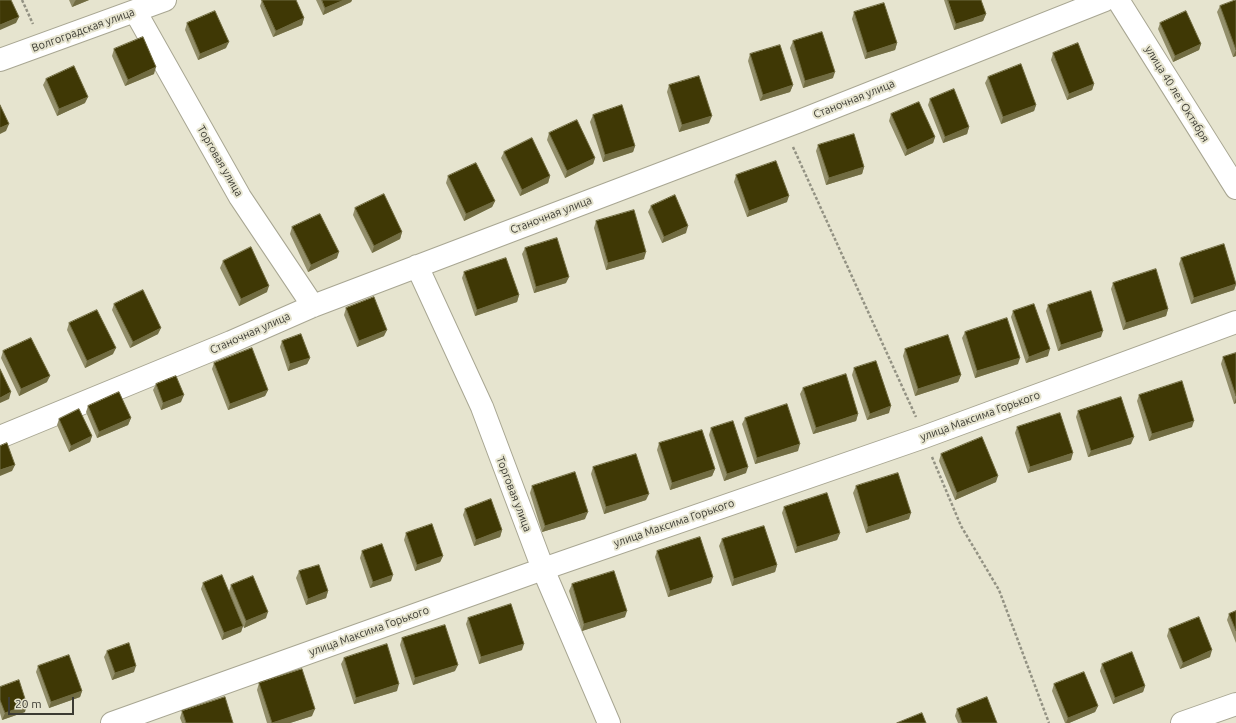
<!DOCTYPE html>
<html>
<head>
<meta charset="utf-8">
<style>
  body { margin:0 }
  #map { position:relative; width:1236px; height:723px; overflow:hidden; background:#e6e4cf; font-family:Ubuntu,sans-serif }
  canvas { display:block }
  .scale { position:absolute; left:8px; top:697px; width:66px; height:18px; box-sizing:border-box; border:2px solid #3c3b33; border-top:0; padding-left:5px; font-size:12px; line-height:14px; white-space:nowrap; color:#3c3b33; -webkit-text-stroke:3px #e6e4cf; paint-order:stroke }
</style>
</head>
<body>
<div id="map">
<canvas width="1236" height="723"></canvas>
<div class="scale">20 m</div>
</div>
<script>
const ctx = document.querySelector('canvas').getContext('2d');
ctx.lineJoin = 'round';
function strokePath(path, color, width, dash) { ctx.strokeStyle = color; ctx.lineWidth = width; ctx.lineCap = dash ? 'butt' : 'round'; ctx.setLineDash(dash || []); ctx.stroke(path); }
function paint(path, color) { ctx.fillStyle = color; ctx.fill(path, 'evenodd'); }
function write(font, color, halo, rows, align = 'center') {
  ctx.font = font + ' Ubuntu,sans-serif'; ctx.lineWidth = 4; ctx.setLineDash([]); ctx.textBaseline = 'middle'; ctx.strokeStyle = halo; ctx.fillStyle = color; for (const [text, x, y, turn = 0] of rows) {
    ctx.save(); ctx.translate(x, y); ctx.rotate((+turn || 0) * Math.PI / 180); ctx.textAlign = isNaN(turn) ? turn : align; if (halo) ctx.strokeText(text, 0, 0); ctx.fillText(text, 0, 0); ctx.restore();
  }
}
const path = new Path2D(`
  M22,0L33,24
  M793,147L916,417
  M932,457L961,526L999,590L1049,723`);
const minor = new Path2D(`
  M1118,0L1236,188
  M135,11L240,197L313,306
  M0,60L165,0
  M417,266L482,407L543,569L609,723
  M0,437L231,342L313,306L797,122L1105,0
  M112,723L543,569L924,437L1236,322
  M1182,723L1236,704`);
const wall = new Path2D(`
  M69,0H89L72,7Z
  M262,0L304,18L302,25L273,37L260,6Z
  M316,0H352L351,2L323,15Z
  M944,0H981L986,14L983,21L954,30Z
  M1236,0V56L1233,57L1217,12L1220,6Z
  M854,12L897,43L895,50L865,59L852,19Z
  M187,23L226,48L198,60L185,30Z
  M1160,23L1201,44L1199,50L1173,62L1158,29Z
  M793,41L833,78L803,88L790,48Z
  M114,49L154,74L125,86L112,56Z
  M1053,53L1094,84L1092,90L1067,100L1051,60Z
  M750,54L793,85L790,92L760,101L748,61Z
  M988,77L1036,105L1034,111L1001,124L985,83Z
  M46,79L85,103L57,116L43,85Z
  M669,85L709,123L679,132L667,92Z
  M930,99L969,127L967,134L943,143L928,105Z
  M891,114L935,137L933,143L905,156L889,121Z
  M593,115L635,146L633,152L603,162L590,122Z
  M549,133L595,158L593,164L565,178L547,140Z
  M818,145L864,167L862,174L826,185L816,151Z
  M504,152L550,176L548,183L520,196L501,158Z
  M736,175L787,202L747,217L734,182Z
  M448,176L495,201L492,207L464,221L446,183Z
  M651,206L686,233L662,243L648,212Z
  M355,208L402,232L400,239L372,253L353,215Z
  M596,221L644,259L606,270L594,228Z
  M292,227L337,258L308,272L290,234Z
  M525,248L566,283L534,293L522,254Z
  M1181,258L1236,283V285L1234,290L1191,304L1179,264Z
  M223,261L267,292L239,306L220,268Z
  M464,272L519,295L517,302L475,316L462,278Z
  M1113,283L1168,309L1166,316L1123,330L1111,289Z
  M114,304L158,334L130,348L112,310Z
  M1048,305L1101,337L1058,351L1046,311Z
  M346,308L384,336L357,347L344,315Z
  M1013,311L1048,356L1026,363L1011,317Z
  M69,323L113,354L85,368L67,330Z
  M965,332L1018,364L975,378L962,338Z
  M282,341L310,358L307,364L288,371L280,347Z
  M905,349L961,375L958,382L915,396L903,356Z
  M3,351L47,382L19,396L1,358Z
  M1236,353V403L1234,404L1221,364L1223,357Z
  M214,363L268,390L265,396L228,410L212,369Z
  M854,368L889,413L867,420L852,375Z
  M156,384L181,402L161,410L153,390Z
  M803,388L858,414L856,421L813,434L800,394Z
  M1139,395L1192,427L1149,441L1137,401Z
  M88,406L131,418L128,425L97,438L86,412Z
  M1078,411L1131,444L1088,457L1076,417Z
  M745,418L798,451L755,464L742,424Z
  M59,419L92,436L90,442L69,452L57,425Z
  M1017,427L1071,460L1028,473L1015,433Z
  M711,428L746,473L724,481L709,435Z
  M659,443L715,469L712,476L670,490L657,450Z
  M941,454L996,482L955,500L939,461Z
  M593,467L646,500L604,514L591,474Z
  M532,486L585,519L542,532L530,493Z
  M856,486L909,519L866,533L853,493Z
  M784,507L840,533L837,540L795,553L782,513Z
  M465,509L502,530L500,537L474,546L463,515Z
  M406,533L443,556L440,562L415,571L404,540Z
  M722,539L777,565L775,572L732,586L719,546Z
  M362,551L391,581L370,588L360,558Z
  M657,551L711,583L668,597L655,557Z
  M299,571L328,591L326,598L306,605L296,578Z
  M203,583L243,626L241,632L222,640L201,589Z
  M572,584L625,617L582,631L569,591Z
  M231,585L266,618L244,628L229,592Z
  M1236,611V643L1227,620L1229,614Z
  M468,618L522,650L479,664L466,624Z
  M1169,629L1210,657L1180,669L1167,636Z
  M402,638L455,671L413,685L400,645Z
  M107,651L134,672L112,680L104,657Z
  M344,658L397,691L354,704L341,664Z
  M1102,664L1145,686L1143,692L1113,704L1100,671Z
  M38,666L82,691L80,697L49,708L36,672Z
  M259,683L312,716L290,723H267L257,690Z
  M1054,684L1098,706L1095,712L1069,723H1065L1052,691Z
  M0,687L25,712L2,720L0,713Z
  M957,709L997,723H958L955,716Z
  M182,711L233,723H182L180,718Z`);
const shadedWall = new Path2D(`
  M76,0H89L72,7L75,1Z
  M344,0H352L351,2L323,15L325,8Z
  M986,14L983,21L954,30L956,24Z
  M19,17L16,23L0,30V25Z
  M304,18L302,25L273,37L276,31Z
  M229,42L226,48L198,60L200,54Z
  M897,43L895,50L865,59L867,53Z
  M1201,44L1199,50L1173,62L1175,56Z
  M1236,50V56L1233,57Z
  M156,67L154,74L125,86L128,80Z
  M835,72L833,78L803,88L805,81Z
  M1094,84L1092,90L1067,100L1069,94Z
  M793,85L790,92L760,101L763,95Z
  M88,97L85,103L57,116L59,109Z
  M1036,105L1034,111L1001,124L1003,117Z
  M712,116L709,123L679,132L682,125Z
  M9,124L6,131L0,134V128Z
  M969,127L967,134L943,143L945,137Z
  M935,137L933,143L905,156L907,150Z
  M635,146L633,152L603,162L605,155Z
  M595,158L593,164L565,178L567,171Z
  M864,167L862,174L826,185L829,178Z
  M550,176L548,183L520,196L522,190Z
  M789,196L787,202L747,217L749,211Z
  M495,201L492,207L464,221L466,214Z
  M688,226L686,233L662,243L664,237Z
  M402,232L400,239L372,253L374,246Z
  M339,252L337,258L308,272L311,265Z
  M646,252L644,259L606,270L608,263Z
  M569,277L566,283L534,293L536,287Z
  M1236,284L1234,290L1191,304L1194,298Z
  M269,286L267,292L239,306L241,299Z
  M519,295L517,302L475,316L477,310Z
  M1168,309L1166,316L1123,330L1126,323Z
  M161,328L158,334L130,348L133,342Z
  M387,330L384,336L357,347L359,341Z
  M1103,331L1101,337L1058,351L1061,345Z
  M116,348L113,354L85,368L87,361Z
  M1050,349L1048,356L1026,363L1029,357Z
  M310,358L307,364L288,371L290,364Z
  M1020,358L1018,364L975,378L977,371Z
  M961,375L958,382L915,396L918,389Z
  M50,376L47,382L19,396L21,389Z
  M268,390L265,396L228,410L230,404Z
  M11,392L9,399L0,403V398Z
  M184,395L181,402L161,410L163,403Z
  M1236,398V403L1234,404Z
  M891,406L889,413L867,420L870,414Z
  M858,414L856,421L813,434L816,428Z
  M131,418L128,425L97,438L99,432Z
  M1194,421L1192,427L1149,441L1152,434Z
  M92,436L90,442L69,452L71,446Z
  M1134,437L1131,444L1088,457L1091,451Z
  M800,444L798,451L755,464L757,458Z
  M1073,453L1071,460L1028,473L1030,467Z
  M15,465L12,471L0,476V470Z
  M748,467L746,473L724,481L727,474Z
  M715,469L712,476L670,490L672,483Z
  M998,476L996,482L955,500L957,493Z
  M649,494L646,500L604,514L606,507Z
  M588,512L585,519L542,532L545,526Z
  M911,513L909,519L866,533L868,527Z
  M502,530L500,537L474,546L476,540Z
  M840,533L837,540L795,553L797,547Z
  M443,556L440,562L415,571L417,565Z
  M777,565L775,572L732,586L734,579Z
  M393,575L391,581L370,588L373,582Z
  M713,577L711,583L668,597L670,591Z
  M328,591L326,598L306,605L308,599Z
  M627,611L625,617L582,631L584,624Z
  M268,612L266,618L244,628L246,621Z
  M243,626L241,632L222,640L224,633Z
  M524,644L522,650L479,664L481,657Z
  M1212,650L1210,657L1180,669L1183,663Z
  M458,665L455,671L413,685L415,678Z
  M136,666L134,672L112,680L115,673Z
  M399,684L397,691L354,704L356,698Z
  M1145,686L1143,692L1113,704L1115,698Z
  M82,691L80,697L49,708L51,702Z
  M27,705L25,712L2,720L5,713Z
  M1098,706L1095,712L1069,723H1066L1068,718Z
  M315,709L312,716L290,723H272Z`);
const building = new Path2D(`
  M0,0H11L19,17L0,25Z
  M262,0H296L304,18L276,31Z
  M322,0H344L325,8Z
  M948,0H981L986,14L956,24Z
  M1236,0V50L1220,6Z
  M884,3L897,43L867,53L854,12Z
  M215,11L229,42L200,54L187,23Z
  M1186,11L1201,44L1175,56L1160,23Z
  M822,32L835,72L805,81L793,41Z
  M143,37L156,67L128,80L114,49Z
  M1078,43L1094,84L1069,94L1053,53Z
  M780,45L793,85L763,95L750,54Z
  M1021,64L1036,105L1003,117L988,77Z
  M74,66L88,97L59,109L46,79Z
  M699,76L712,116L682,125L669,85Z
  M954,89L969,127L945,137L930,99Z
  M919,102L935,137L907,150L891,114Z
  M0,105L9,124L0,128Z
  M622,105L635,146L605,155L593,115Z
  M577,120L595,158L567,171L549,133Z
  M854,134L864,167L829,178L818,145Z
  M532,138L550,176L522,190L504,152Z
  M776,161L789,196L749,211L736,175Z
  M476,163L495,201L466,214L448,176Z
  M384,194L402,232L374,246L355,208Z
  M675,195L688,226L664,237L651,206Z
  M634,210L646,252L608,263L596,221Z
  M320,214L339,252L311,265L292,227Z
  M557,238L569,277L536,287L525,248Z
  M1224,244L1236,284L1194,298L1181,258Z
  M251,247L269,286L241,299L223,261Z
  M506,258L519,295L477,310L464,272Z
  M1156,269L1168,309L1126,323L1113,283Z
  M143,290L161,328L133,342L114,304Z
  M1091,291L1103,331L1061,345L1048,305Z
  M374,297L387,330L359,341L346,308Z
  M1034,304L1050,349L1029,357L1013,311Z
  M97,310L116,348L87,361L69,323Z
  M1007,318L1020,358L977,371L965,332Z
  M301,334L310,358L290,364L282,341Z
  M948,335L961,375L918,389L905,349Z
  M31,338L50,376L21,389L3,351Z
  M252,348L268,390L230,404L214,363Z
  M1236,353V396L1223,357Z
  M876,361L891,406L870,414L854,368Z
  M0,369L11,392L0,398Z
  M846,374L858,414L816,428L803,388Z
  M176,376L184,395L163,403L156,384Z
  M1182,381L1194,421L1152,434L1139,395Z
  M119,392L131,418L99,432L88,406Z
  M1121,397L1134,437L1091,451L1078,411Z
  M787,404L800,444L757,458L745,418Z
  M79,409L92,436L71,446L59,419Z
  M1060,413L1073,453L1030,467L1017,427Z
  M733,421L748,467L727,474L711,428Z
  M702,430L715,469L672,483L659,443Z
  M982,437L998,476L957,493L941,454Z
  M7,443L15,465L0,470V446Z
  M636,454L649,494L606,507L593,467Z
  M575,472L588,512L545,526L532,486Z
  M898,473L911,513L868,527L856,486Z
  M827,493L840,533L797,547L784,507Z
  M491,499L502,530L476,540L465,509Z
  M432,524L443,556L417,565L406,533Z
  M764,526L777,565L734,579L722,539Z
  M700,537L713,577L670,591L657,551Z
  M382,544L393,575L373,582L362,551Z
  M319,565L328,591L308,599L299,571Z
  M614,571L627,611L584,624L572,584Z
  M222,575L243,626L224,633L203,583Z
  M253,576L268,612L246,621L231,585Z
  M511,604L524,644L481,657L468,618Z
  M1236,611V631L1229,614Z
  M1199,617L1212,650L1183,663L1169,629Z
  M445,625L458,665L415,678L402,638Z
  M129,643L136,666L115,673L107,651Z
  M387,644L399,684L356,698L344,658Z
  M1132,652L1145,686L1115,698L1102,664Z
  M69,655L82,691L51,702L38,666Z
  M302,669L315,709L272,723L259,683Z
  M1084,672L1098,706L1068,718L1054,684Z
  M19,680L27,705L5,713L0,700V687Z
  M225,697L233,723H186L182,711Z
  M987,697L997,723H962L957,709Z
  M922,713L926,723H897Z`);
const streetNames = [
  ["Волгоградская улица",83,30,-20],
  ["улица 40 лет Октября",1177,94,58],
  ["Станочная улица",854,99,-22],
  ["Торговая улица",220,161,60],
  ["Станочная улица",551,215,-21],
  ["Станочная улица",250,333,-24],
  ["улица Максима Горького",980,416,-20],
  ["Торговая улица",514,494,69],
  ["улица Максима Горького",674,523,-19],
  ["улица Максима Горького",369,631,-20]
];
strokePath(minor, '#a8a692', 24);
strokePath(path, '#939283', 2.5, [3, 2]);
strokePath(minor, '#fff', 22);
paint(wall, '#928e6a');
paint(shadedWall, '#716c42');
paint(building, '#3f3805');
strokePath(building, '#716c42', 1);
write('11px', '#3c3b33', '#e6e4cf', streetNames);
</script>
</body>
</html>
